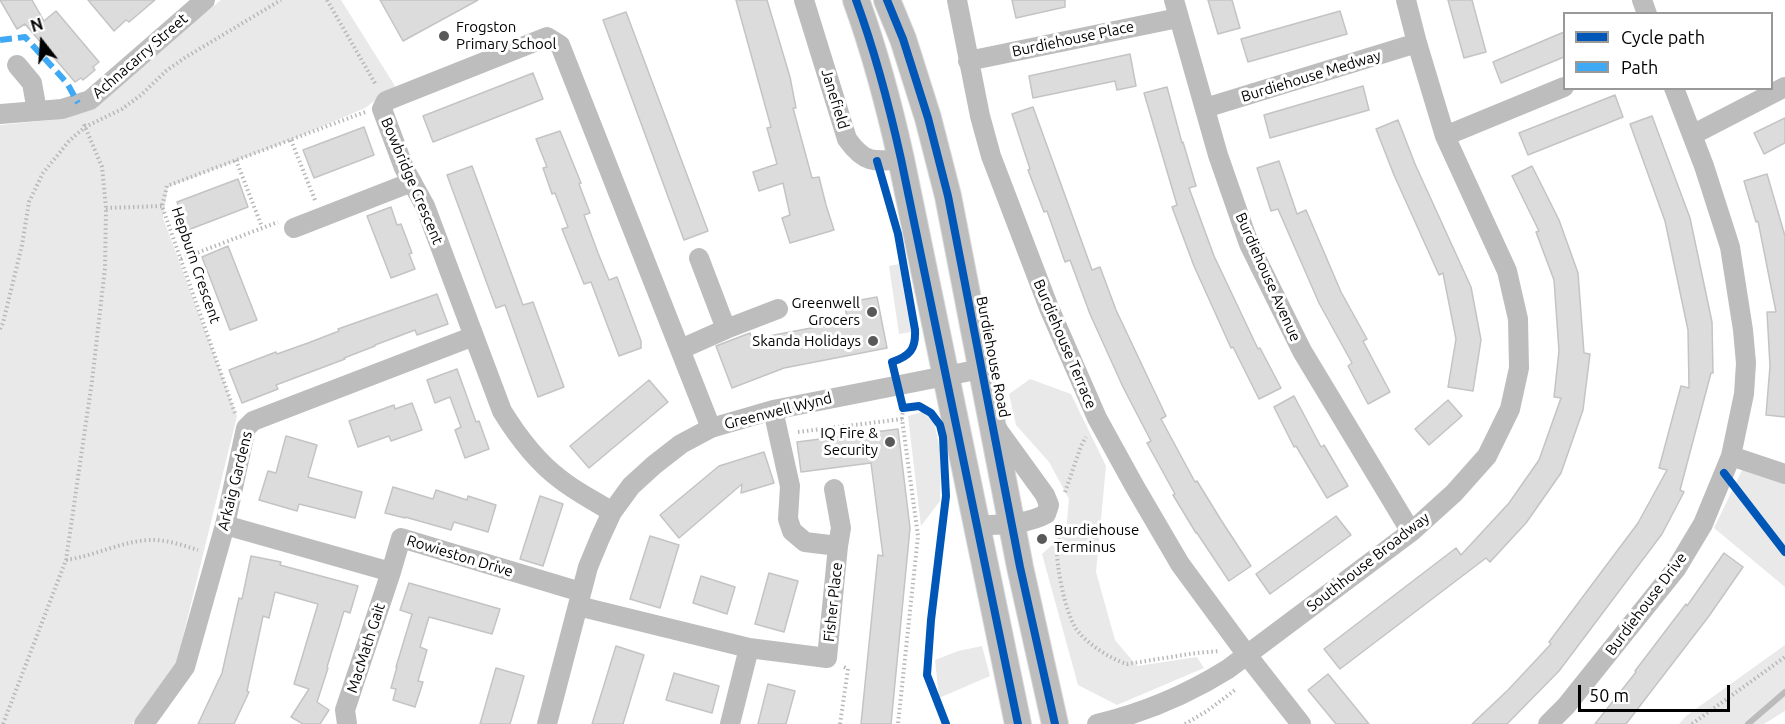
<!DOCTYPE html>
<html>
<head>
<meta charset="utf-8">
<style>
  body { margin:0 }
  #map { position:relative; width:1785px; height:724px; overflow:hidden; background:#fff; font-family:Ubuntu,sans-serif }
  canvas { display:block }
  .legend { position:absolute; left:1563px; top:12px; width:210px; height:78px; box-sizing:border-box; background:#fff; border:2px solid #999; margin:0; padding:8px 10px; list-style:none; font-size:18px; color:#000 }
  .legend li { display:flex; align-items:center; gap:12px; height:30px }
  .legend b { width:30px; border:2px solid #999 }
  .north { position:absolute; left:12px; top:12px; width:60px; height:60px; -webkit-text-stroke:4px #fff; paint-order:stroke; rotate:343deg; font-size:16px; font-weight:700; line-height:24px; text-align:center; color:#000 }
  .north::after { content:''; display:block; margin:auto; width:21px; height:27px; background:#000; clip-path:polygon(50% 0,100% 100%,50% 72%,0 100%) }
  .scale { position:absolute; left:1578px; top:685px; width:152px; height:27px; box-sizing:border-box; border:3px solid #000; border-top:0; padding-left:8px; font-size:18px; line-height:21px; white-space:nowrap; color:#000; -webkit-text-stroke:4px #fff; paint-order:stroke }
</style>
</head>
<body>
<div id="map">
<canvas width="1785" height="724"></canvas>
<ul class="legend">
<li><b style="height:8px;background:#0057b8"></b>Cycle path</li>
<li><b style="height:8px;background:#3fa9f5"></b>Path</li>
</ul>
<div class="north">N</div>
<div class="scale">50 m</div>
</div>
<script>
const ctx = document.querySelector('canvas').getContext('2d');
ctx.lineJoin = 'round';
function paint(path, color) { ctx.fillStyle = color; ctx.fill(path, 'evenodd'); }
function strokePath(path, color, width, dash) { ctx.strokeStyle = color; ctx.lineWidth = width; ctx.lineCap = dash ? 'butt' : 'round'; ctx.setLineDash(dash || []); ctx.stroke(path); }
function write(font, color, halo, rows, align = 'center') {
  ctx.font = font + ' Ubuntu,sans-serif'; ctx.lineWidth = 6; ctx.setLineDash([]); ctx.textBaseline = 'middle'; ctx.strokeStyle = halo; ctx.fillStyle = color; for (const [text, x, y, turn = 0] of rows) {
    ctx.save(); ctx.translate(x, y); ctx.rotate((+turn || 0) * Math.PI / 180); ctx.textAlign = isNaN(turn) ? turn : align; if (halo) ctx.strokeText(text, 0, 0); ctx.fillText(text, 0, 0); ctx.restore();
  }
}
const green = new Path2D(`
  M221,0H341L395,86L365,108L291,140L168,187L163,218L237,416L176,665L132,724H0V125L51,120L87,111Z
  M899,264L911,332L899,334L889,266Z
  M1030,379L1071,394L1106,466L1096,572L1115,640L1137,666L1197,657L1204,668L1117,705L1078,685L1042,554L1066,532L1069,499L1049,462L1016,425L1009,394Z
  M922,412L934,422L941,454L940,501L921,526L908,416Z
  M1744,466L1785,481V587L1714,528Z
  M1785,645V711L1764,724H1679L1686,716Z
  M982,646L990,676L939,698L935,660L958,651Z`);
const stream = new Path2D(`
  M1748,724L1785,692`);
const building = new Path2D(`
  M0,0H32L44,21L56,11L99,62L93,67L95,70L83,80L81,78L75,82L25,24L17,29Z
  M88,0H155L129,22L126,20L114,31Z
  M380,0H478L403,41Z
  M736,0H767L790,77L796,108H793L812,178L819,177L826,205L834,230L790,243L782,218L790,215L783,183L759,191L753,172L777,164L767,128L771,127Z
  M1012,0H1065V7L1016,18Z
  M1208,0H1232L1240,28L1218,34Z
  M1448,0H1472L1486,52L1464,58Z
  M1340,11L1347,34L1248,62L1241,39Z
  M626,12L708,231L684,240L603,20Z
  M1564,32V57L1501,83L1493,62Z
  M1130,54L1136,86L1117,90L1115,81L1033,98L1029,76Z
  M533,73L543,99L433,142L423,116Z
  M1363,86L1369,110L1270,138L1264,115Z
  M1167,87L1182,143L1183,142L1196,186L1189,188L1214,256L1258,349L1260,348L1281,388L1259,399L1233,347L1231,348L1194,266L1172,207L1177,205L1144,93Z
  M1615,95L1623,117L1528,155L1519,133Z
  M1033,107L1092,270L1100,267L1116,310L1166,416L1161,419L1195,482L1197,481L1221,520L1251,566L1229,581L1197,533H1196L1173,495L1175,494L1147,443L1151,441L1123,387L1090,314L1070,260L1065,262L1047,211L1044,212L1028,170L1030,169L1012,114Z
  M1652,116L1690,218L1712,322L1713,373H1711L1680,490L1684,492L1662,534L1559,671L1507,724H1472L1508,690L1551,644L1549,642L1638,523L1667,470L1659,468L1681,386L1689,388L1688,330L1665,221L1630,124Z
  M1785,118V143L1764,154L1754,133Z
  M1398,120L1415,164L1471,287L1481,340L1473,391L1448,387L1456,339L1443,273L1439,275L1394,175L1376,129Z
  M364,127L374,155L314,178L303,150Z
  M560,131L581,183L579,184L590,213L584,215L598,253L609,280L617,277L641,341V348L619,356L591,282L584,284L562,229L568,227L555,193L552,194L543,168L547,167L536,139Z
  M1279,161L1297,214L1306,210L1341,292L1367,339L1363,341L1390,392L1368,404L1348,366L1352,363L1319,303L1278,209L1271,211L1257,168Z
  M472,166L523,305L533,302L564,387L538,397L505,305L496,308L447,175Z
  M1532,166L1559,220L1578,273L1584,353L1590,354L1583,410L1561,473L1526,523L1490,562L1486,558L1340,669L1324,649L1456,548L1461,555L1509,503L1539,460L1561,398L1554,397L1559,351L1554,280L1536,232L1539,231L1512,176Z
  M1767,174L1785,236V417L1766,415L1770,366L1767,312H1776L1758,221L1756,222L1744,181Z
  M238,179L248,207L188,230L177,202Z
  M391,207L397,225L401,224L412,253L409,254L415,269L391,278L367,216Z
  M228,246L257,320L230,330L202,257Z
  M437,294L448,324L417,335L415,330L375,345V346L344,358L345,359L276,385L278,389L242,403L229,370L276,352L277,354L308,343L339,331L338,329Z
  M877,297L887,348L784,368L732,388L716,346L750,333L753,342L769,336L848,321L844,303Z
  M457,369L476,422L479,421L489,449L465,458L455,430L461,427L450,397L435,403L427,380Z
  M649,380L668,402L589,468L570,446Z
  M1294,396L1321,447L1324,445L1348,486L1327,498L1296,446L1294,447L1274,407Z
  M1448,400L1462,416L1429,445L1415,429Z
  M412,403L422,430L391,441L389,436L358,447L349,421L394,405L395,409Z
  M898,429L910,528L891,724H861L878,555L883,556L871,463L801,472L797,442Z
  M286,436L317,445L308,477L362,492L355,518L299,504L297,511L259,500L268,471L276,473Z
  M764,452L774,483L741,493L742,484L679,538L660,515L719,466Z
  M393,487L433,499L436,490L467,500L468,496L496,505L488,532L454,522L451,530L405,517V518L385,513Z
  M540,496L563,504L543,566L520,559Z
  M1336,516L1351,535L1270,594L1256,574Z
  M650,536L679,545L660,608L630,599Z
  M1724,553L1743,567L1709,616L1626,724H1595L1636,672L1635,671L1686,604L1687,606Z
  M251,556L281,562L280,565L358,586L350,613L344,611L327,667L328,668L317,702L329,710L320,724H303L291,717L309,689L294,684L318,604L275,592L269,618L263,616L247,691L249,692L234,724H198L222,673L239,598L242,599Z
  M769,573L798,581L784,632L755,624Z
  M701,576L735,587L727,614L693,603Z
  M409,583L500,609L492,634L429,617L420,647L427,650L418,681L423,682L415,707L393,700L396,689L391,688L397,667H396L412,614L400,610Z
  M616,646L644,655L623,724H592Z
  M496,668L524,676L516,704L510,724H480Z
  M674,673L719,686L712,713L666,700Z
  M1328,674L1369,724H1336L1308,690Z
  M768,684L795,691L786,724H758Z`);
const path = new Path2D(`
  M327,0L376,85
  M291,140L315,200
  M236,160L262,227
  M106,208L162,206
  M181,259L278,222
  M0,329L3,323L22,245L29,202L43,173L69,141L85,127L122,109L141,95L166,71L186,57L281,0
  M235,413L162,206L167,186L365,112
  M902,419L903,408
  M798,432L902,419L918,536L898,724
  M1738,491L1785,552
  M1065,492L1081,446L1086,437
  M1060,528C1059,534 1057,540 1057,546C1056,566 1065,610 1075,627C1084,642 1110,659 1127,664L1196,653L1219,651
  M66,560C94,556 120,542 148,540C165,539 182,545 198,550
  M3,724L66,560L92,381L105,268L106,208L102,167L83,122
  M840,724L848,669L842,666
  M1185,724L1207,711L1235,690
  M1692,724L1785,657`);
const minor = new Path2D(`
  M804,0L847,139C864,163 873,162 901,159
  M957,0L980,116L991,156L1049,308L1097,418L1135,487L1180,564L1247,655L1301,724
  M1174,0L1218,155L1249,244L1302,351L1411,532
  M1642,0L1647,14
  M968,61L1178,18
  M17,65L32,83L37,111
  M1205,108L1417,43
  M0,114L62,109L90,100L205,0
  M1692,135L1785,87
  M1445,136L1564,87
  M294,228L412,182
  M699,258L726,329
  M681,349L726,329L778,309
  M1731,456L1785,474
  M834,489L841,528L838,546
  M612,512C595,501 576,492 560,479C536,461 518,437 502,411L425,206L404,168L382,109L386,101L547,37L560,45L711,428
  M225,525L391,572L401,538L581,592
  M977,526C999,524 1026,525 1046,514L1049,505L1045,495L995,426
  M578,606L749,648L827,658L838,546L805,542L792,531L788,519L790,486L773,410
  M144,724L185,667L225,525L246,428L253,421L474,336
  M347,724L345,710L391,572
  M547,724L588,567L600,538L612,512L631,486L654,465L681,444L711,428L773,410L981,369
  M730,724L749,648
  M1097,724C1143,713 1188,694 1228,669L1411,532L1454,493L1487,456L1510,409L1519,368L1518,319L1507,271L1445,136L1417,43L1406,0
  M1548,724L1566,706L1676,569L1703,524L1731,456L1744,394L1746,363L1743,330L1730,247L1704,166L1674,88`);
const major = new Path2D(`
  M856,0C875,52 889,105 901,159L1018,724
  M887,0L903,39L928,118L948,196L1020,567L1055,724`);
const quiet = new Path2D(`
  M0,40L25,37L67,83L78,103`);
const cycleway = new Path2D(`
  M856,0C875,52 889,105 901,159L1018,724
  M887,0L903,39L928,118L948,196L1020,567L1055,724
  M877,161L898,234L915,330C916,349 910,356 892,362L903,408L919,406L931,413L940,425L943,437L946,496L931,620L927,675L946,724
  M1724,473L1785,552`);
const markers = [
  [444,36,6,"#595959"],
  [872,312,6,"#595959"],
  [873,341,6,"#595959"],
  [890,442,6,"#595959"],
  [1042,539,6,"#595959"]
];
const poiNames = [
  ["Frogston",456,27,"left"],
  ["Primary School",456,44,"left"],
  ["Greenwell",860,303],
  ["Grocers",860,320],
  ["Skanda Holidays",861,341],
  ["IQ Fire &",878,433],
  ["Security",878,450],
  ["Burdiehouse",1054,530,"left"],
  ["Terminus",1054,547,"left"]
];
const streetNames = [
  ["Burdiehouse Place",1073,39,-12],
  ["Achnacarry Street",140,56,-41],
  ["Burdiehouse Medway",1311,76,-17],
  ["Janefield",835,99,73],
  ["Bowbridge Crescent",412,181,67],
  ["Hepburn Crescent",196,265,71],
  ["Burdiehouse Avenue",1268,277,66],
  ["Burdiehouse Terrace",1065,344,67],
  ["Burdiehouse Road",993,357,79],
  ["Greenwell Wynd",778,411,-14],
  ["Arkaig Gardens",235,481,-76],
  ["Rowieston Drive",460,556,17],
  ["Southhouse Broadway",1368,562,-38],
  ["Fisher Place",833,602,-84],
  ["Burdiehouse Drive",1646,604,-53],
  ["MacMath Gait",366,648,-72]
];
paint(green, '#e9e9e9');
strokePath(stream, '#bbb', 6);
paint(building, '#dcdcdc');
strokePath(building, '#c4c4c4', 1.5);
strokePath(major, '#dbdbdb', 28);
strokePath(path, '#b8b8b8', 4, [1.5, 3]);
strokePath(minor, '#bdbdbd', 20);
strokePath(major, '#bdbdbd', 26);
strokePath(quiet, '#3fa9f5', 6, [12, 6]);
strokePath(cycleway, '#0057b8', 8);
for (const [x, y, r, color] of markers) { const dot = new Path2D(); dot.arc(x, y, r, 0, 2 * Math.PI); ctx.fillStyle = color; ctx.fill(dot); strokePath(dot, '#fff', 2); }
write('15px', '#000', '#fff', poiNames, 'right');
write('15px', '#000', '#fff', streetNames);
</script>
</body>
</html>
